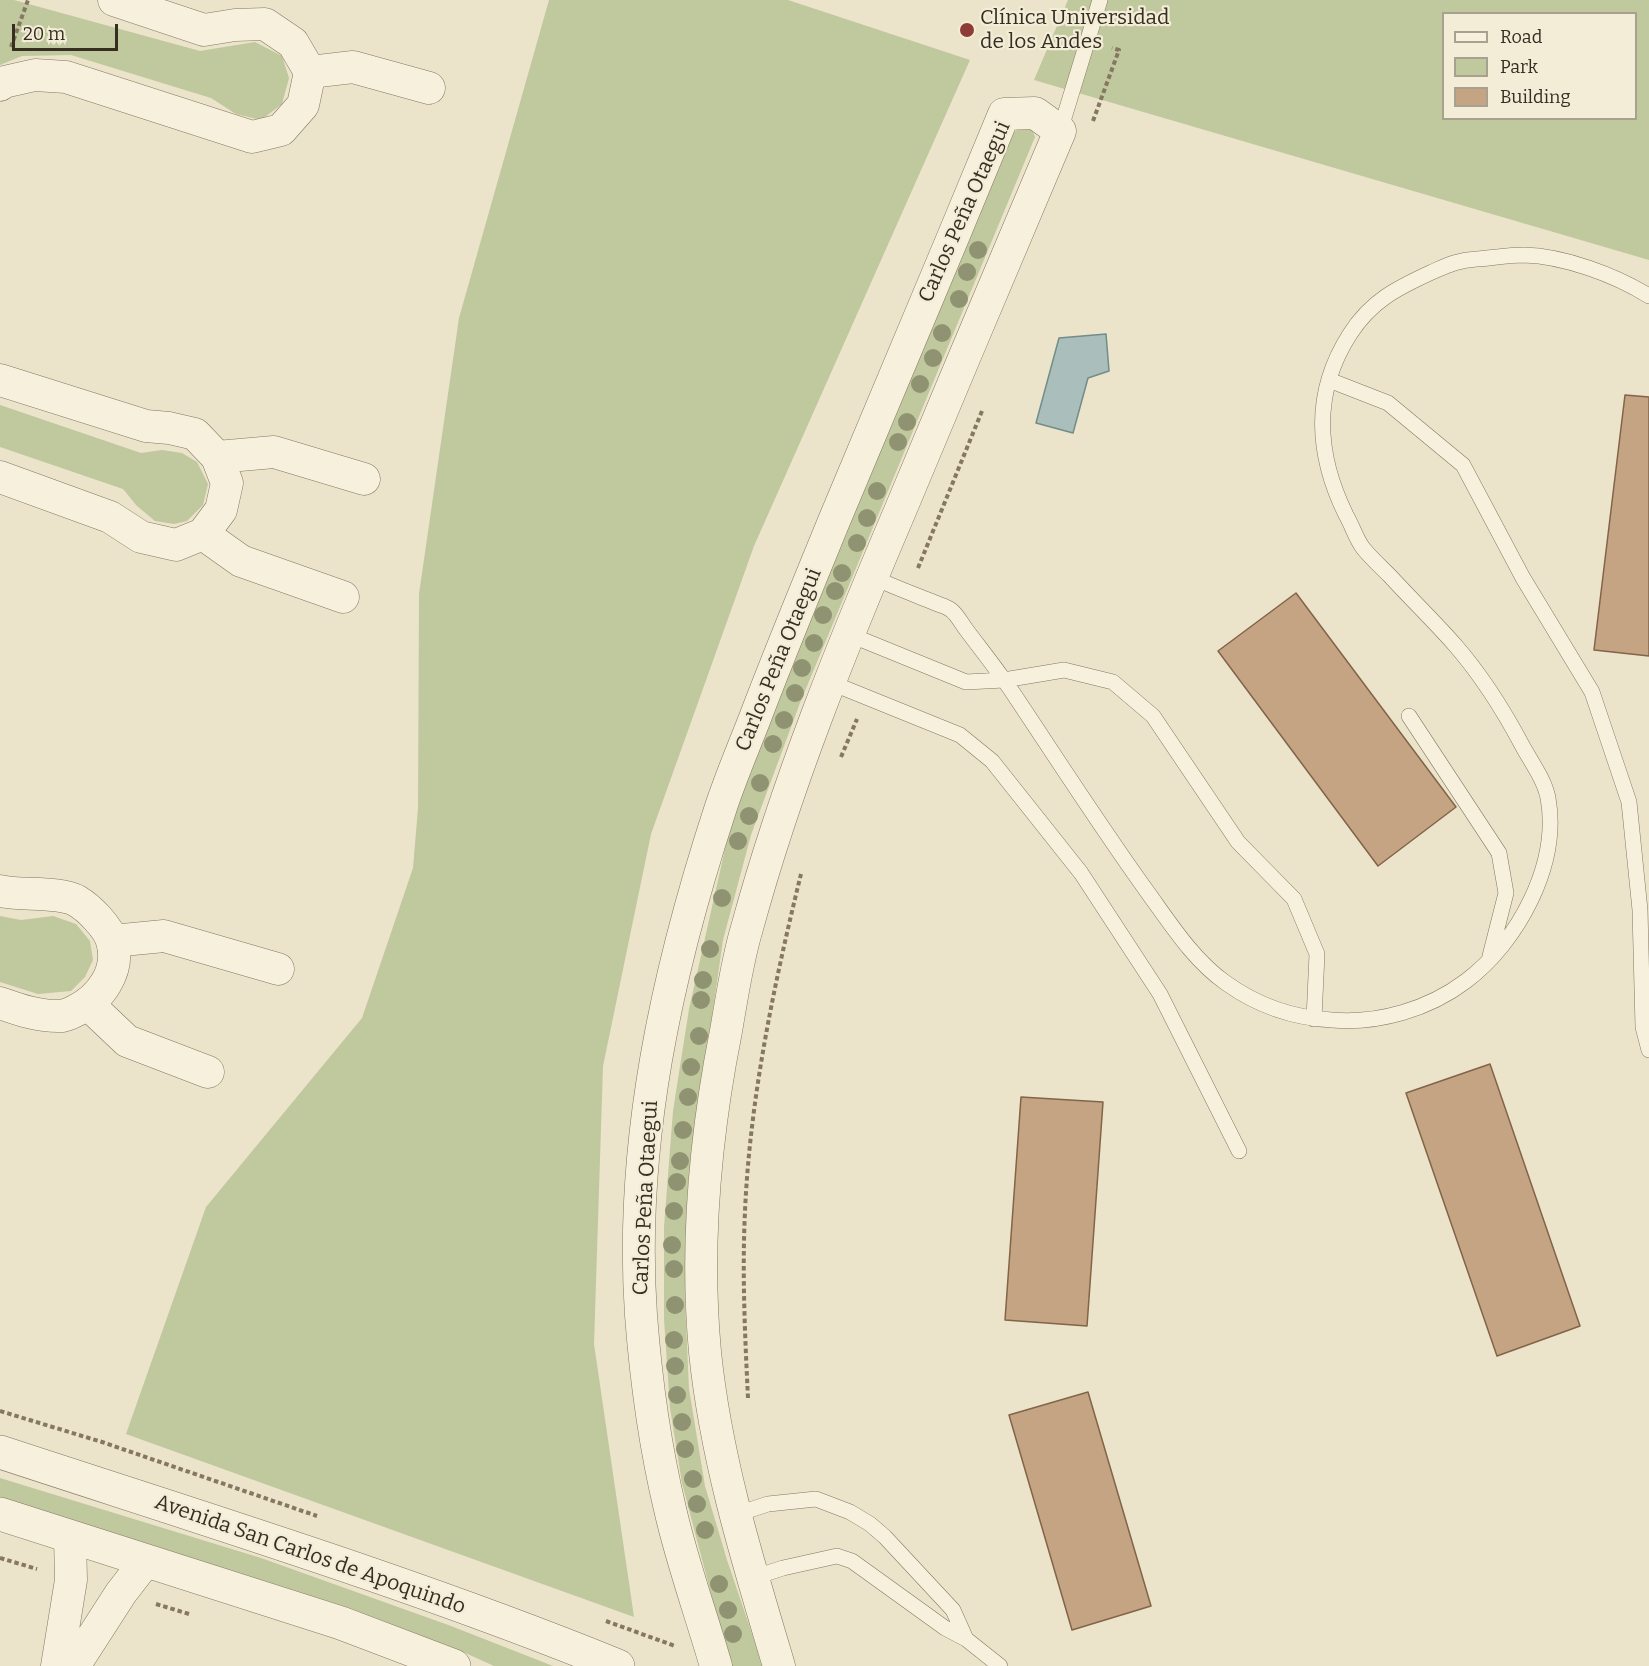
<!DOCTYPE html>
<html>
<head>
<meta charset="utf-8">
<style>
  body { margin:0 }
  #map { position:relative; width:1649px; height:1666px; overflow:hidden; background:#ebe3ca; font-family:Bitter,serif }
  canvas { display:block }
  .legend { position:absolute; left:1442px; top:12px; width:195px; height:108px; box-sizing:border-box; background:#f3edd8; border:2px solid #a8a18f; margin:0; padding:8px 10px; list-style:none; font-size:18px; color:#372e22 }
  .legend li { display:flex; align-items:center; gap:12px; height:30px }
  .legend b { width:30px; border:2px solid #a8a18f }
  .scale { position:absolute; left:12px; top:24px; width:106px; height:27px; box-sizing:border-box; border:3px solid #372e22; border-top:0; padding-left:8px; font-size:18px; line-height:21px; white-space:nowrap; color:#372e22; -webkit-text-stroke:4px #f3edd8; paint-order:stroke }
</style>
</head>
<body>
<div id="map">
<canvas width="1649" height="1666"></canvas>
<ul class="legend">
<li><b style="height:8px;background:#f6f0dc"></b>Road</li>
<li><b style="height:16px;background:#c0c89e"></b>Park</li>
<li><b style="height:16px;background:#c5a483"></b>Building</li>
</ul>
<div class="scale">20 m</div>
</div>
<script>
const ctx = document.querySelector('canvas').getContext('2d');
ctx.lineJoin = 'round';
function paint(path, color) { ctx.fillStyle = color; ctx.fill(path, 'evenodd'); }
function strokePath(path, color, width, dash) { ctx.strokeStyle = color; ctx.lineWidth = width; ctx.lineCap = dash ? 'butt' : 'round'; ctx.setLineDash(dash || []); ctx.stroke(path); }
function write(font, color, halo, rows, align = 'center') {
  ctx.font = font + ' Bitter,serif'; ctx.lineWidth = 4.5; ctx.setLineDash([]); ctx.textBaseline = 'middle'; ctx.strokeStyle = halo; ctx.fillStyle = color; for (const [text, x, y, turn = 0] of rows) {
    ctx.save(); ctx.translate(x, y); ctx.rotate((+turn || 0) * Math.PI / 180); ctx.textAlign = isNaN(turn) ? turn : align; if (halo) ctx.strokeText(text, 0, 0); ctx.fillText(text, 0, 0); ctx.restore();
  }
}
const green = new Path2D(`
  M0,0H14L200,51L255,42L282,56L289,78L282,104L261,120L236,114L211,98L71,55L22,56L0,65Z
  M549,0H788L970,60L754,546L651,834L603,1066L594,1344L634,1617L126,1434L206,1207L362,1018L413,868L418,808L419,594L459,318Z
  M1068,0H1649V260L1034,80ZM1444,14H1636V118H1444Z
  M1025,126L1032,129L1035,137L800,703L751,835L723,940L688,1183L685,1301L689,1389L705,1486L727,1560L763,1666H730L682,1483L670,1408L664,1319V1227L673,1111L689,1009L730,827L787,673L1014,132Z
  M0,405L141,453L162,450L182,453L197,462L208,484L203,505L187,521L174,524L155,521L137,506L123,489L0,447Z
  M0,916L21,920L53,916L76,924L90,941L93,960L85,977L71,991L38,994L0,982Z
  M0,1478L261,1558L451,1626L553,1666H494L461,1651L350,1608L0,1497Z`);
const water = new Path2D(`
  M1106,334L1109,371L1088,378L1073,433L1036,423L1059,338Z`);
const building = new Path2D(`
  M1625,395L1649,397V656L1594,650Z
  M1296,593L1456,807L1378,866L1218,651Z
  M1490,1064L1580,1326L1497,1356L1406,1093Z
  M1021,1097L1103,1102L1087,1326L1005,1320Z
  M1088,1392L1151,1606L1072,1630L1009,1415Z`);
const path = new Path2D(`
  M11,47L28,0
  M1093,121L1119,50L1112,48
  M918,568L982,411
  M841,757L857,719
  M748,1398C745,1336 742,1274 745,1211C750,1098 774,984 801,874
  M0,1411L102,1442L317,1516
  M0,1558L37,1569
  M156,1604L189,1614
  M606,1621L675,1646`);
const service = new Path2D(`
  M1060,131L1100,0
  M1329,380L1388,403L1463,465L1523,578L1592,692L1629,802L1640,910L1643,1027L1649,1050
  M872,577C892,586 913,594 933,602C939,605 946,606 951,610C957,614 963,626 968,632C983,652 999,672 1013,693C1057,759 1100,826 1146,890C1170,923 1193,960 1226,983C1258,1006 1294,1018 1332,1020C1379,1024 1429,1009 1466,981C1518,942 1560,864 1548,798C1545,781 1532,763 1523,747C1504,711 1482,676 1455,645C1434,621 1411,599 1390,576C1381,567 1371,558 1363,548C1356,539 1352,525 1346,515C1316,454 1312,393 1350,334C1371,301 1397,288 1432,272C1448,265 1458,260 1477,259C1492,258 1508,255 1524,255C1564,256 1615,275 1649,296
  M848,634L966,682L1004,680L1064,670L1113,682L1153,716L1238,842L1294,899L1317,954L1314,1019
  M829,682L960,735L992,761L1081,873L1160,994L1239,1151
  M1409,716L1499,853L1506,893L1490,956
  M734,1515L768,1504L816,1499L850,1512L870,1524L885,1537L953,1610L966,1639
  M752,1578L783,1568L837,1556L852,1561L945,1628L966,1639L1000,1666`);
const minor = new Path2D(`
  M310,72L353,67L429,88
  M0,85L4,82L35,75L66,77L252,137L281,130L303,105L310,72L293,43L265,24L235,25L204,30L114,0
  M0,380L146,426L169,428L195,434L217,457L227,483L221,510L203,534L176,545L141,537L110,517L0,477
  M217,457L274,452L364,479
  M203,534L241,561L343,597
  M0,891C20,896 60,891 77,901C89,908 108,927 112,941C121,971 100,999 75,1011C71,1013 67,1015 62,1016C40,1017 20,1010 0,1003
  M112,941L164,936L278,969
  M89,1005L127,1041L208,1072
  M57,1666L71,1580L70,1537
  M74,1666L121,1593L145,1562
  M716,1666C701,1614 682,1562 670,1509C655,1446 646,1381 641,1315C629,1144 667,972 720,810C730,779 743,749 755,718C780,652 807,587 834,521C891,386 948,250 1004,114L1035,113L1060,131C1006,258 953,384 900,511C842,647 786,785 747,928C737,961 732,997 726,1031C705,1137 695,1244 705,1352C716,1460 748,1562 779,1666`);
const tertiary = new Path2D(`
  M0,1452C207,1520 416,1584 618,1666
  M0,1514L341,1623L454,1666`);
const trees = [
  [978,250],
  [967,272],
  [959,299],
  [942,333],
  [933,358],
  [920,384],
  [907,422],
  [898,442],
  [877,491],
  [867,518],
  [857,543],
  [842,573],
  [835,591],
  [823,615],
  [814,643],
  [802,668],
  [795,693],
  [784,720],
  [773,744],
  [760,783],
  [749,816],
  [738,841],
  [722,898],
  [710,949],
  [703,980],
  [701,1000],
  [699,1036],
  [691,1067],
  [688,1097],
  [683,1130],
  [680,1161],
  [677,1182],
  [674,1211],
  [672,1245],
  [674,1269],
  [675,1305],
  [674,1340],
  [675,1366],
  [677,1395],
  [682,1422],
  [685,1449],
  [693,1479],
  [697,1504],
  [705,1530],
  [719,1584],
  [728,1610],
  [733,1634]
];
const markers = [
  [967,30,8,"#8f3c36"]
];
const poiNames = [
  ["Clínica Universidad",980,18],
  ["de los Andes",980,42]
];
const streetNames = [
  ["Carlos Peña Otaegui",965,212,-66],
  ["Carlos Peña Otaegui",779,660,-68],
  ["Carlos Peña Otaegui",646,1198,-87],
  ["Avenida San Carlos de Apoquindo",310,1555,19]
];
paint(green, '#c0c89e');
paint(water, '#aabfbb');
strokePath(water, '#718d89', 1.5);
paint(building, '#c5a483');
strokePath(building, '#826448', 1.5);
strokePath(service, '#857760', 16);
strokePath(minor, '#857760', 33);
strokePath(tertiary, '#857760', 34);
strokePath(path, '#857760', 4, [4.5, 3]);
strokePath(service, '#f6f0dc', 15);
strokePath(minor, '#f6f0dc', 32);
strokePath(tertiary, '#f6f0dc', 33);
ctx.fillStyle = '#909372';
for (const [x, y] of trees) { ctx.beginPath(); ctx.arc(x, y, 9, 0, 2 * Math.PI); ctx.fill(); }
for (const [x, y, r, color] of markers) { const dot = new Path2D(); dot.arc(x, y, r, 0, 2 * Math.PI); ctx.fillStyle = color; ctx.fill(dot); strokePath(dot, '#f3edd8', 2); }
write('21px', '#372e22', '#f3edd8', poiNames, 'left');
write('21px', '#372e22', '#f3edd8', streetNames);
</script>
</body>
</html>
